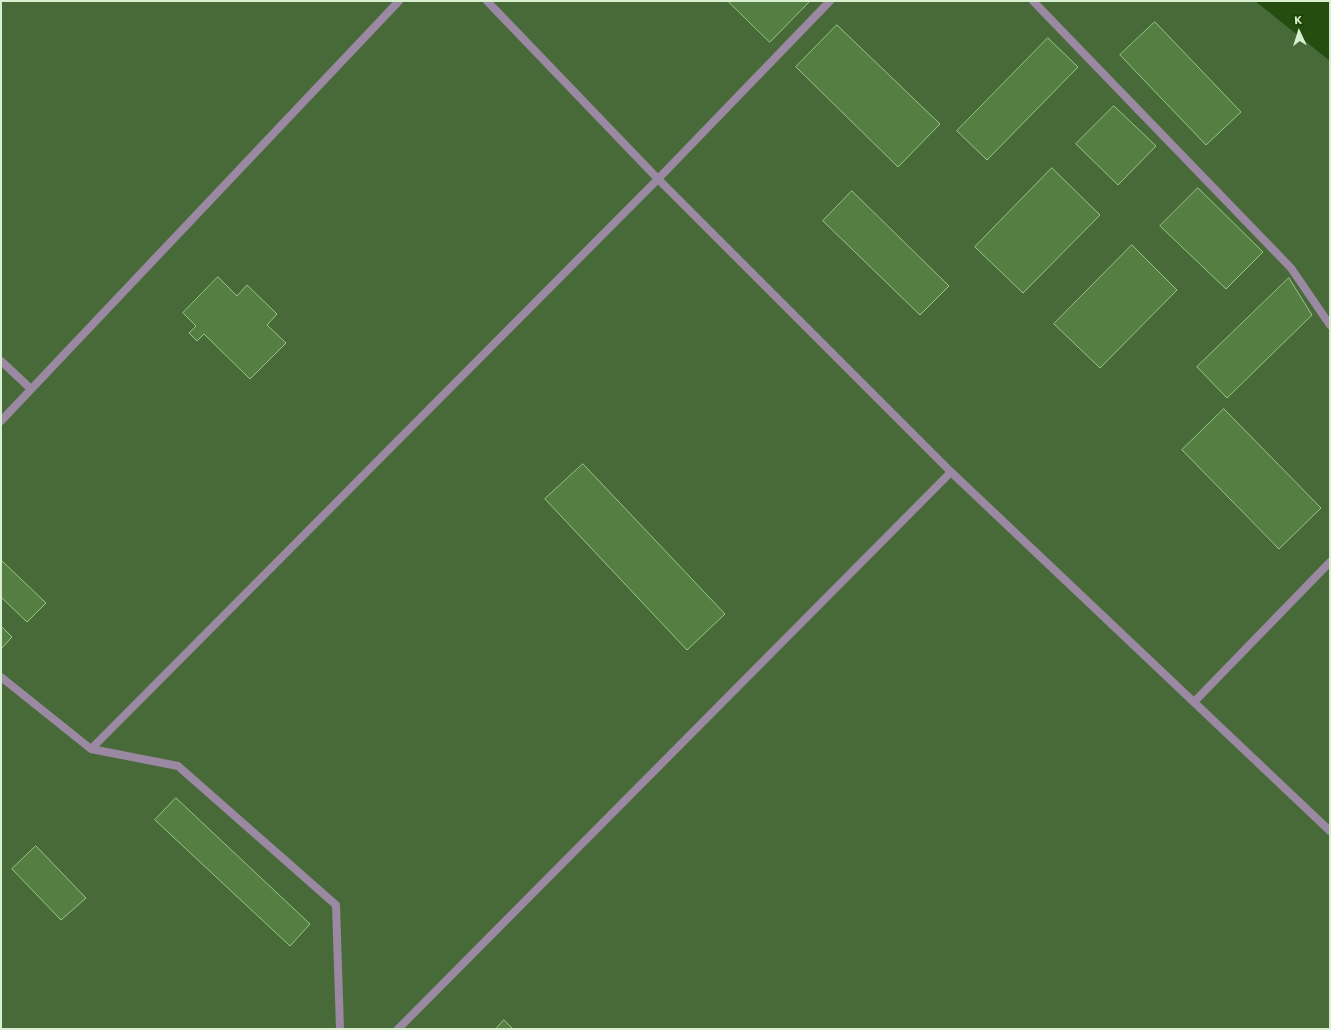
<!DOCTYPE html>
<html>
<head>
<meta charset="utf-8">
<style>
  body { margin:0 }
  #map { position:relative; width:1331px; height:1030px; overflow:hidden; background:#254d10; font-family:Jost,sans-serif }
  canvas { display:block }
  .frame { position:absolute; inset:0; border:2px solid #d8f0cf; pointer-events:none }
  .north { position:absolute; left:1279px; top:12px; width:40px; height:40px; -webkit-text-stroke:3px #1b4202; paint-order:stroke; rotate:356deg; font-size:11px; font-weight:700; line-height:16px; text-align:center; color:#d8f0cf }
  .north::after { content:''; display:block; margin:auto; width:14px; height:18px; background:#d8f0cf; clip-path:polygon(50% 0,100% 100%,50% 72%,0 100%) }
</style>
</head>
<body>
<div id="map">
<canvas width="1331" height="1030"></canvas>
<div class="frame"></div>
<div class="north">K</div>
</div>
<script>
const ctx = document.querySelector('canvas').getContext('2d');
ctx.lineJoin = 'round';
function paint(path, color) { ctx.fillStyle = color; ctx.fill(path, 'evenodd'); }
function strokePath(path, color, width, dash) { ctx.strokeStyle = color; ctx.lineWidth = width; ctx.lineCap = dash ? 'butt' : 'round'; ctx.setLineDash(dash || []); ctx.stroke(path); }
const green = new Path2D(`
  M1,1H1255L1330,61V1029H1Z`);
const building = new Path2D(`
  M728,1H810L770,42Z
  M1155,22L1241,112L1206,145L1120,55Z
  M837,25L940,124L898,167L796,67Z
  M1048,38L1078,67L987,160L957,131Z
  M1114,106L1156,146L1118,185L1076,144Z
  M1052,168L1100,215L1023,293L975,247Z
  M1198,188L1263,252L1226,289L1160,226Z
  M852,191L949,286L920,315L823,221Z
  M1132,245L1177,290L1100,368L1054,324Z
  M218,277L237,296L247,285L277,314L267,325L286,343L250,379L204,334L197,341L189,333L196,326L183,313Z
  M1289,278L1312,315L1227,398L1197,367Z
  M1224,409L1321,508L1279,549L1182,450Z
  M583,464L725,614L687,650L545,499Z
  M1,560L46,603L27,622L1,597Z
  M1,626L12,637L1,649Z
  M176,798L310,924L290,946L155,820Z
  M36,846L86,898L61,920L12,869Z
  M504,1020L513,1029H496Z`);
const minor = new Path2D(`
  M487,1L658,179L951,472L1330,831
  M1033,1L1291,268L1330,325
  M1,361L31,389
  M1,421L399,1
  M1,677L91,749L178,766L336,905L340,1029
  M1194,702L1330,562
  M91,749L658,179L830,1
  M398,1029L951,472`);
paint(green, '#486a39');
paint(building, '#557e43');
strokePath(building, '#98c686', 1);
strokePath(minor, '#9b88a2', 8);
</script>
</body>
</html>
